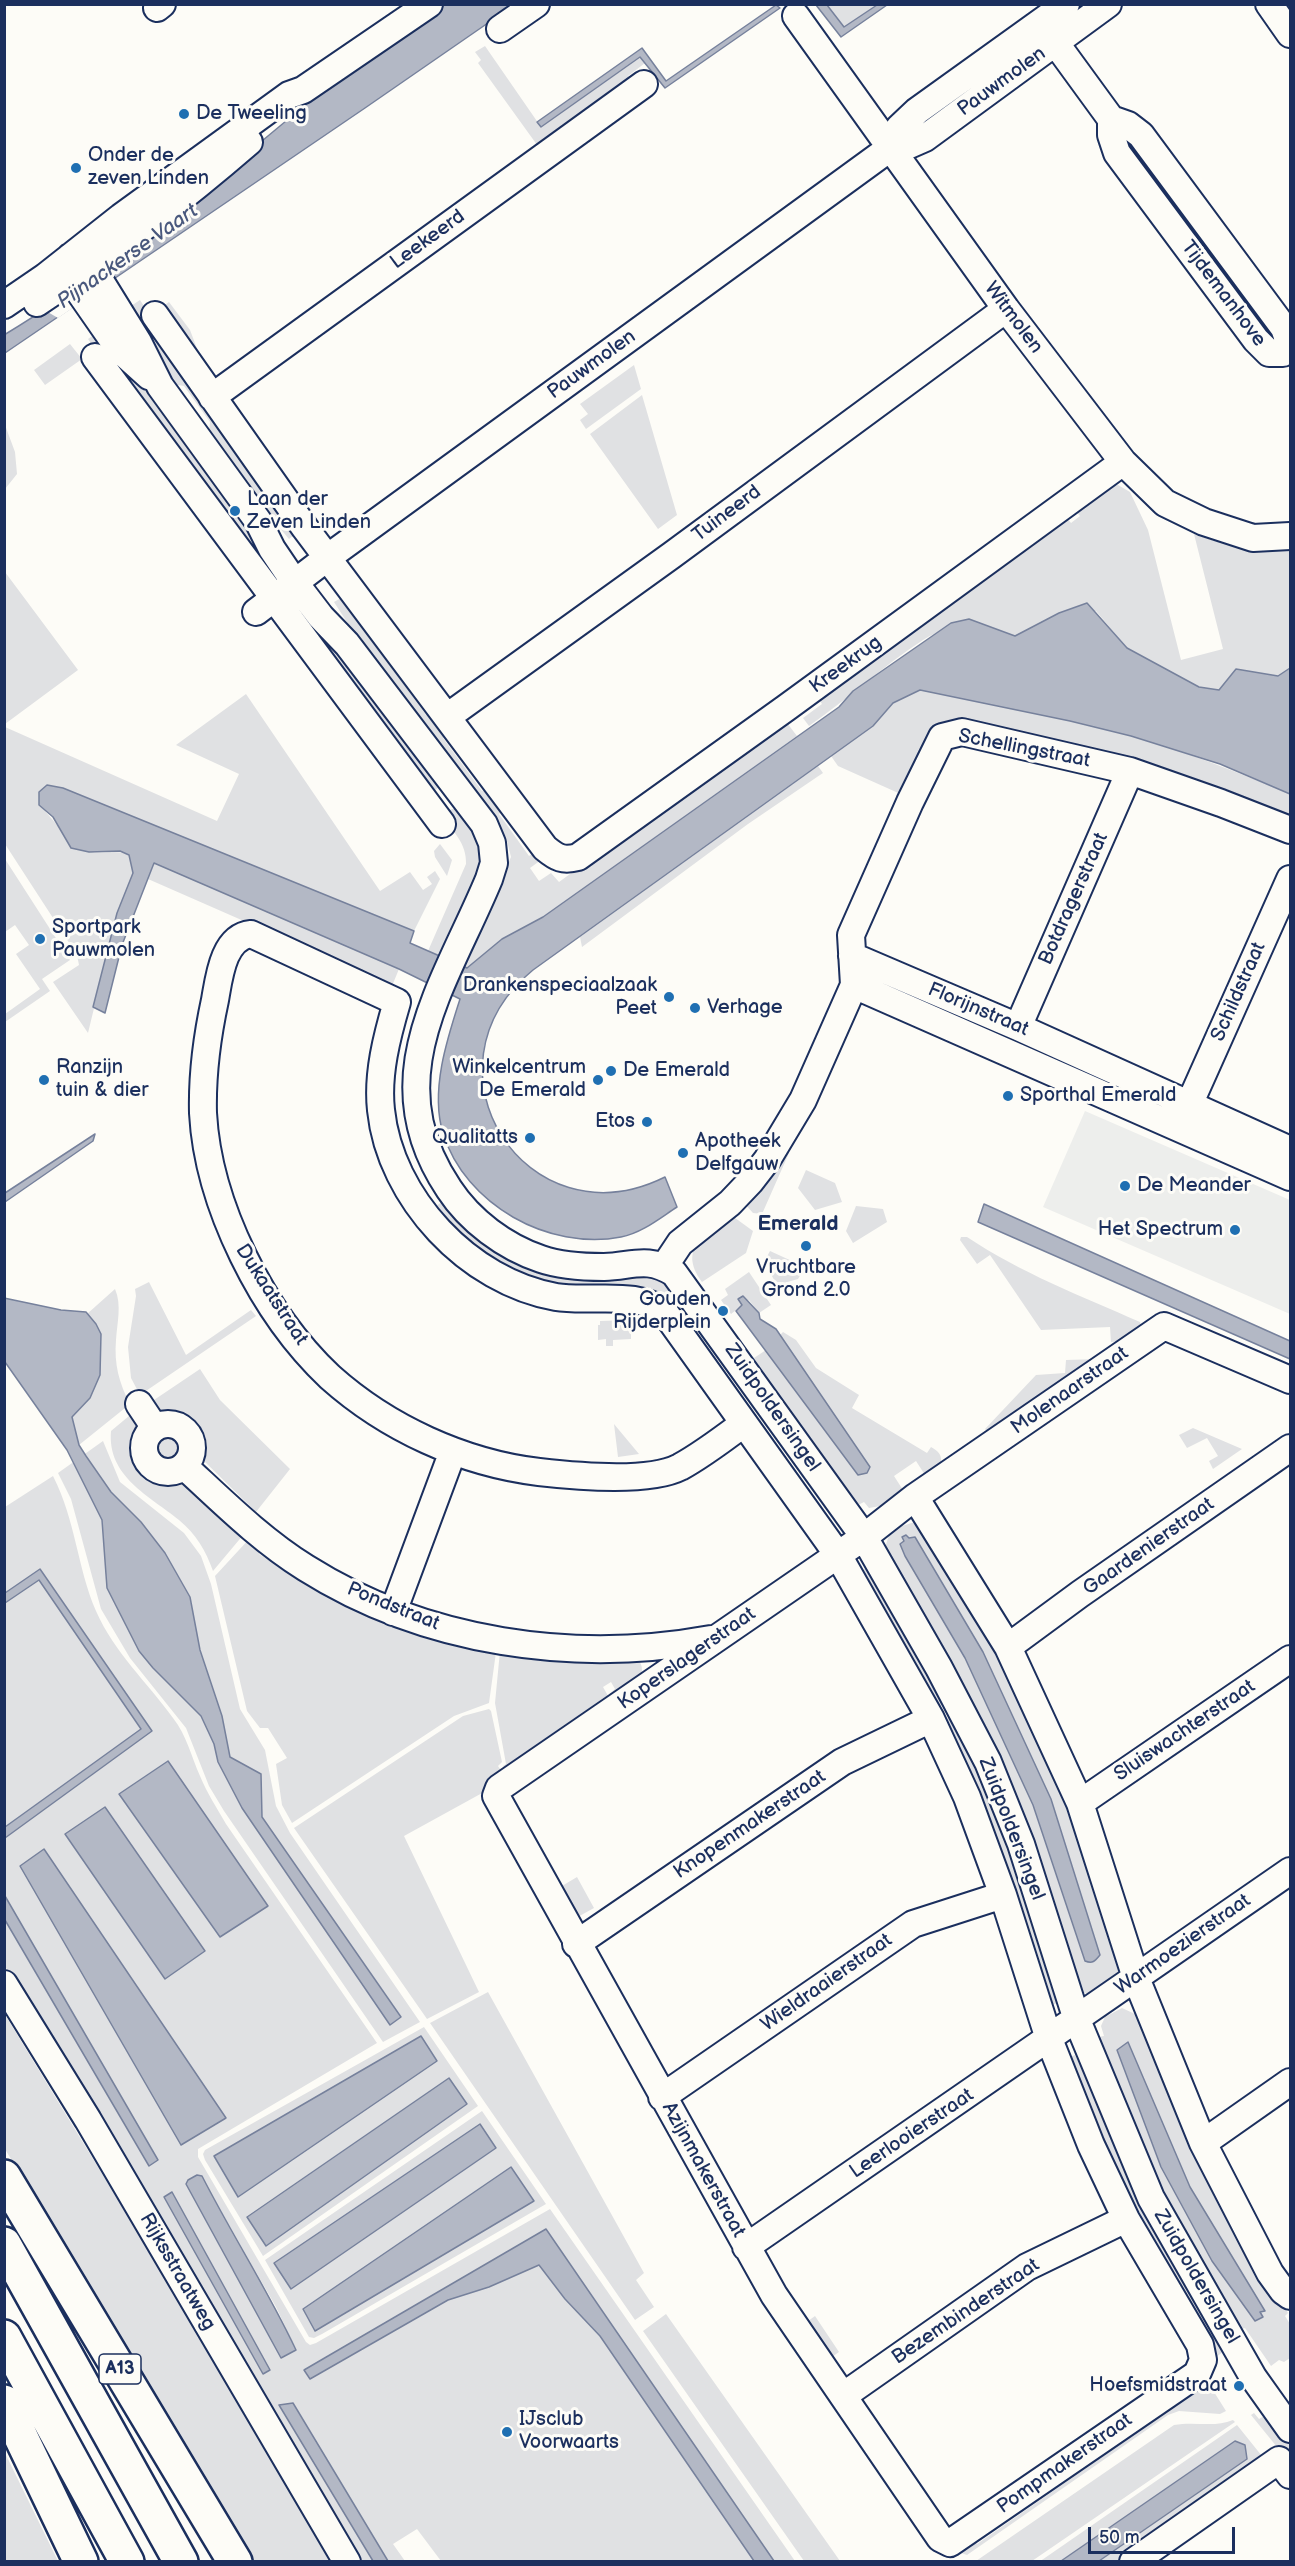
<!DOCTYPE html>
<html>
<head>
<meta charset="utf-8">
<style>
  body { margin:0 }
  #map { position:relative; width:1295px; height:2566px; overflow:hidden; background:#fdfcf7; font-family:"Balsamiq Sans",sans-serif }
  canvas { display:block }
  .frame { position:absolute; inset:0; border:6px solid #1b2f5e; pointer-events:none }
  .scale { position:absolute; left:1088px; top:2527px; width:147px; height:27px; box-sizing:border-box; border:3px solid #1b2f5e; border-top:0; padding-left:8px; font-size:18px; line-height:21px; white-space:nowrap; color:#1b2f5e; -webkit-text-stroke:4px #fdfcf7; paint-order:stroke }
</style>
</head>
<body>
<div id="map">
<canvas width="1295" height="2566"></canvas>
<div class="frame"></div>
<div class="scale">50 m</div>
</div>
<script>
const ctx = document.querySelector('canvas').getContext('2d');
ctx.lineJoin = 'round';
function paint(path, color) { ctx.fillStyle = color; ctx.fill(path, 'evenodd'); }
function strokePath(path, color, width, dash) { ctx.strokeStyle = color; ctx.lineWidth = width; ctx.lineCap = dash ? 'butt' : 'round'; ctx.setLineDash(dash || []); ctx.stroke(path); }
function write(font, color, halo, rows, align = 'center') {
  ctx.font = font + ' "Balsamiq Sans",sans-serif'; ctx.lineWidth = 6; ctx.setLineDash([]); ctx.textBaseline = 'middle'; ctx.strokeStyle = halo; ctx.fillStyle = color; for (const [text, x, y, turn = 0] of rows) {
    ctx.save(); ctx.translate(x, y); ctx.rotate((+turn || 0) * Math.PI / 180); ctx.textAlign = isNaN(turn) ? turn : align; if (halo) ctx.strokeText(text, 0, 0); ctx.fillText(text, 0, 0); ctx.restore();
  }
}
const built = new Path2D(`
  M1085,1111L1290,1200V1314L1043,1207Z`);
const green = new Path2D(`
  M827,5H877L844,27Z
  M485,46L541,127L641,57L645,63L628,76L631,82L540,149L478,63L481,60L475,52Z
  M1127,137L1263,320L1258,325L1120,142Z
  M140,300L151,317L152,326L148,330L186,383L191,380L194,383L189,387L295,534L289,539L257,501L209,433L210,422L184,386L172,384L125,310Z
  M169,302L190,330L202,362L162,307Z
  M98,332L144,378L242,521L269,553L262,558L176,441L170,444L158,426L162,423L114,356L99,354L88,339Z
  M70,344L82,359L45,385L34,370Z
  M634,365L641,389L586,429L580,420L588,414L580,404Z
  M642,395L677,515L658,529L590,434Z
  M5,425L15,452L17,474L5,489Z
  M1118,485L1130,492L1148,530L1181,660L1223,649L1194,534C1224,546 1258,551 1290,549V668L1279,676L1236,669L1219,690L1199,687L1127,648L1096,611L1059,613L1015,636L969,620C954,626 937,631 923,640C883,666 848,699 809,726L803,718L822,704L816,695L1064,514L1071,523L1080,516L1073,508L1097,490L1101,494L1111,486Z
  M5,572L78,670L5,724H4Z
  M341,598L426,715L432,710L449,734L443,738L482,791L489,788L505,809L499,814L529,856L535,852L541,860L530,868L539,881L551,873L559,882L784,719L797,736L543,917L502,939L467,968L461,966L511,857L506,837L354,633L334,602Z
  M308,618L316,619L442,785L427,796L300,623Z
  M920,690C991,704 1062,717 1131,736C1186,752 1238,772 1290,794V823L982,732L936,724L905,796L838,766L831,756L873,726L893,703Z
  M246,694L380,891L410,872L423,890L432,884L427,877L435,871L440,879L414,931L63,788L47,785L39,805C54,818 71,849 91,852C105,854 116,849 129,855L133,873L117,913L88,1033L53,982L79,965L77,955L5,844V727L217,821L239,774L176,745Z
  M818,766L823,773L817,777L748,824L582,947L580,937Z
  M456,808L479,843L482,868L444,958L428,951L466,864C467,843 452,830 439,813Z
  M440,844L452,860L447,876L435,857L434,851Z
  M5,859L70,960L42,979L50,991L5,1022V1014L40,989L16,954L29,945L15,925L5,932Z
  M154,863L399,969L392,986L148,879Z
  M783,1151L789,1153L762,1214L753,1213L744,1203Z
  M806,1170L835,1183L842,1202L815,1210L798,1188Z
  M445,1200L478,1236L655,1274L669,1285L679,1296L668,1303C596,1290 508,1286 456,1228L449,1227L433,1208Z
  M856,1206L883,1209L887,1222L853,1243L846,1231Z
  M731,1215L753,1231L746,1253L702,1282C677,1247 706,1236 731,1215Z
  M961,1237H967C1021,1273 1081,1296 1140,1322L1142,1328L1130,1340L1111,1342L1110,1327L1041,1330L990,1255L977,1264L960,1240Z
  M770,1251L805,1267L798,1279L777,1285L764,1262Z
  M749,1272L771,1305L759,1313L749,1300L731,1314L721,1300L728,1295L725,1289Z
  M149,1282L186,1355L251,1310L256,1316L140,1395L131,1378L128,1347L136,1296L135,1289Z
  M115,1289C122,1305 117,1323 116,1340C114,1364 119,1383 130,1404L79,1445L72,1417L90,1398L96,1324L87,1314Z
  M631,1320V1339L613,1340V1346H606V1339L598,1340V1325H600V1321Z
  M783,1332L796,1340L816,1368L859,1395L852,1408L927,1453L931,1447C938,1451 942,1454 941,1463L925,1475L916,1461L894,1476L903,1490L880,1506L869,1508L864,1502L858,1505C817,1461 783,1410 754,1358L766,1350L859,1475L809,1380L780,1335Z
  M1099,1359L1066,1385L1062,1380L988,1432L985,1429L1036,1375L1065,1373L1066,1360Z
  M200,1369L220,1400L290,1469L256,1512L204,1461C216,1427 187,1406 155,1413L154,1400Z
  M135,1411L143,1422C140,1427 135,1433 134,1438C129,1456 140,1477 158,1482C167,1484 177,1479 185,1483C202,1493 228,1520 244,1534L213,1571C206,1551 196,1534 179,1520C150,1496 107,1477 111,1431Z
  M614,1424L639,1454L618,1457Z
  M1193,1428L1242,1449L1213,1469L1209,1461L1218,1456L1207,1438L1187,1448L1179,1435Z
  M158 1447a11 11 0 1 1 22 0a11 11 0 1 1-22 0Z
  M103,1441L120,1482L184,1533L201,1556L211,1584L240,1709L265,1750L276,1806L290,1833L420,2022L383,2042L224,1811L209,1786L186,1728L130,1658L101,1609L71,1499L58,1473ZM86,1456L111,1492L141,1522L165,1553L190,1596L200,1650L222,1716L230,1757L261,1774V1817L401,2016L390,2025L242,1808L218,1762L214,1744L201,1715L153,1668L139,1651L107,1587L102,1520Z
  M53,1476C76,1521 77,1567 96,1611C114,1652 147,1682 173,1718C187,1736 191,1756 200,1776C207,1793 217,1808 226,1824L377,2043L198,2149V2157L306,2342L310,2345L316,2343L550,2209L795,2561H774L546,2229L304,2370L310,2379L448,2300L489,2287L539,2265L565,2299L600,2336L754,2561H441L417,2529L393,2544L405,2561H388L293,2403L280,2405L373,2561H359L113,2144L5,1966V1920L148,2165L158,2160L5,1896V1838L152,1731L40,1569L5,1593V1507ZM167,1761L220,1937L119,1794ZM65,1834L204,1952L165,1979ZM201,2176L276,2307L296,2349L281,2358L186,2184Z
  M915,1522L1002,1662L1074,1823L1121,1969L1120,1981L1095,1996L1081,1992L998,1764L957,1672L884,1554C889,1530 891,1529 915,1522Z
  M250,1538L263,1549L259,1554L316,1590L361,1612L364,1607L383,1615L381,1622L410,1633L412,1626L427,1631L426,1637L476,1650L478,1644L496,1652L489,1703L454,1716L292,1823L282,1805L276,1764L287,1758L268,1728H260L247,1711L215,1576Z
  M866,1568C913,1628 946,1697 977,1766C1010,1842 1041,1922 1058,2003L1045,2007L942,1722L949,1718L942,1705L935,1708L858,1574Z
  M39,1579L141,1730L5,1827V1603Z
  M508,1650V1656L525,1658L526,1652L541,1654V1660L578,1662L579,1655L636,1657C654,1676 627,1689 613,1700L609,1694L615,1689L611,1682L603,1687L611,1701L609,1702L605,1697L537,1744L540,1750L507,1773L503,1766L506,1764L495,1703L500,1651Z
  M489,1709L491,1711L502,1762L498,1766L504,1775L484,1789V1792L404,1836L479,1992L427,2019L294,1828L463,1716Z
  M577,1877L594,1908L574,1919L557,1889Z
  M488,1992L644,2273L636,2280L654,2307L635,2320L430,2023Z
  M1122,2008L1135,2014L1189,2147L1288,2313L1285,2316L1290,2324V2358L1284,2362L1279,2360L1271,2366L1245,2328L1239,2330L1178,2228L1105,2068L1098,2037L1104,2036L1101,2026L1105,2017Z
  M4,2013L239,2398L333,2561H251L5,2149Z
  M424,2027L478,2106L263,2256L205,2160L203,2154L205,2150ZM421,2037L238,2197H237L215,2155ZM448,2079L266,2245H265L247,2216Z
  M1075,2055L1224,2351L1215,2358L1157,2259L1065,2059Z
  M482,2111L546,2204L322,2334L314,2338L309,2337L265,2260Z
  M666,2314L840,2561H804L643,2331Z
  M815,2316L839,2352L829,2359L804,2324Z
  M1204,2376L1226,2411L1220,2414L1179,2411L1168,2415L967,2555L961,2553L956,2548L972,2537L977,2544L1125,2441L1121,2434Z
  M1254,2413L1259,2419L1264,2416L1290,2443V2463L1251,2415Z
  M1233,2420L1235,2422L1032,2561H976L1174,2425C1195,2421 1214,2428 1233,2420Z
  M1237,2425L1266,2461L1121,2561H1099L1246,2459L1241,2444L1235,2441L1061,2561L1039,2562Z
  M4,2451L58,2561H5Z`);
const water = new Path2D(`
  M444,5H514L365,108L5,353L4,335C124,263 228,167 336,80C371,53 408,29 444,5Z
  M776,5L780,8L665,88L640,57L541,127L537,122L642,48L666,81Z
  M816,5H827L844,27L877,5H887L841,37Z
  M1087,603L1127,648L1199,687L1219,690L1236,669L1278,676L1290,668V794L1220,764L1131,736L1070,721L920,690L893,703L873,726L533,970C413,1068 526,1246 665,1177L677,1207C660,1218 642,1233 621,1237C549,1251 465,1205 443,1133C430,1091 447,1039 460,999L399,969L154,863L122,945L105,1013L93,1007L117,913L133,873L129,855L120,851L89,852L71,848L53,817L39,805V792L47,785L63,788L414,931L410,943L467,968L502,939L543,917L839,707L853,691L951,623L969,619L1015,636L1059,613Z
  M95,1134L93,1141L5,1202V1193Z
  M984,1204L1290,1341V1359L978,1222Z
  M743,1296L759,1313L760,1319L776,1329L870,1467L867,1473L858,1475L736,1311L742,1305L738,1299Z
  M4,1298L61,1310L86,1312L96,1324L101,1334L100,1375L90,1398L72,1417L79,1445L86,1456L111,1492L141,1522L165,1553L190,1597L200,1650L222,1716L230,1757L261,1774L262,1817L401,2017L390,2025L242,1808L218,1762L214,1744L201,1716L153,1668L139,1651L107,1588L102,1520L67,1450L5,1362Z
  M906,1535L909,1538L915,1537L983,1652L1051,1799L1100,1955C1095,1961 1093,1964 1085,1961L1033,1805L965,1658L905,1556L900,1544L904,1541L902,1537Z
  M40,1569L152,1731L5,1838V1827L141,1729L39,1580L5,1603V1593Z
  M168,1761L268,1906L220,1937L119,1794Z
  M105,1807L205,1951L165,1979L65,1834Z
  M44,1849L226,2118L181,2145L20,1866Z
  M5,1896L158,2160L149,2166L5,1920Z
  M421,2036L437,2061L238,2197L214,2156Z
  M1128,2042L1190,2187L1265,2311L1260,2312L1263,2317L1255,2321L1212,2261L1161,2167L1117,2050Z
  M449,2078L467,2104L266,2246L247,2217Z
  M480,2124L496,2148L291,2289L274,2263Z
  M511,2167L534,2201L315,2331L303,2309Z
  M197,2175L202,2176C232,2235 268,2290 296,2350L281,2358L186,2184L188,2180Z
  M172,2192L270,2370L263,2374L164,2197Z
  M546,2229L774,2561H754L600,2336L565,2299L539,2265L489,2287L448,2300L310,2379L304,2370Z
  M293,2403L388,2561H373L279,2405Z
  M1235,2441L1245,2445L1247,2459L1099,2561H1061Z`);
const pier = new Path2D(`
  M113,264L110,272L112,281L58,318L46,311Z`);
const minor = new Path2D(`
  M1269,4L1290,34
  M157,8L162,4
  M796,16L1006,309L1123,462L1165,503L1204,522L1253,538L1290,536
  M1041,23L1111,119L1128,125L1141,135L1284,328L1288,339L1283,353H1269L1256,340L1117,153L1111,135V119
  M500,29L536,4
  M890,148L899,128L917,111L1066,4
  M70,257L91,266L138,342L160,386L258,521L272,549L295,583L321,617L347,644L484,824L492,843L494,863L489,879C445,985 374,1078 449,1189C470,1221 505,1247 541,1259C561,1266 583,1267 604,1267C633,1266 647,1256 674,1273L864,1537L939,1668L988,1762L1021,1844L1077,2020L1151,2198L1253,2377L1290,2429
  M70,264L71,280L119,349L149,376
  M37,303C111,254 182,200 249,142
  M4,305L45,277L121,217L289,95L303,90L429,4
  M155,315L305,528L545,848C557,858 563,861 578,857L786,708L1123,462
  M95,357L442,824
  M212,397L644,84
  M256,612L327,558L890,148L909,145L925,138L1108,4
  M447,717L672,555L1006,309
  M852,956L1018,1027L1290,1150
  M854,985L1290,1177
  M1018,1027L1130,771
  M1189,1105L1290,879
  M664,1267L680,1243L730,1203L750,1182L767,1160L803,1100L854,985L851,935L910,802L942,737L962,732L1130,771L1221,803L1290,830
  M139,1404L155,1428
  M743,1424C723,1439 702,1455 680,1467C649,1483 574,1476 539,1472C463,1463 387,1428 330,1377C263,1314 208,1205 203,1113C202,1074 207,1037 215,1000C219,978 223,937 251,934L397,1002C387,1036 377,1074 381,1110C390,1198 469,1282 556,1297C591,1303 639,1289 666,1314L838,1555L931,1719L967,1797L1003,1895L1049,2039L1091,2145L1126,2219L1200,2345L1203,2360L1197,2374L950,2543L940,2538L774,2295L496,1796L499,1788L864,1537L915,1497L1164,1326L1290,1380
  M144 1448a24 24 0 1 1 48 0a24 24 0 1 1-48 0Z
  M184,1466C223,1502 261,1540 306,1568C425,1643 574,1664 711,1639
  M915,1497L1008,1647L1080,1803L1136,1978L1203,2143L1270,2273L1283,2291L1290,2296
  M393,1612L453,1451
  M1008,1647L1080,1594L1290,1448
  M1080,1803L1290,1659
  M576,1944L842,1762L931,1719
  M4,1984L88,2120L347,2562
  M662,2097L913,1924L1003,1895
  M1203,2143L1290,2082
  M746,2247L1290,1871
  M843,2396L1027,2267L1126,2219
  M1133,2562L1279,2460L1290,2475`);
const highway = new Path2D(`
  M4,2177L235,2562
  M4,2244L181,2562
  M4,2337L127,2562
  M4,2402L81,2562`);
const markers = [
  [184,114,6,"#1f6fb2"],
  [76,168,6,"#1f6fb2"],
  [235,511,6,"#1f6fb2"],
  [40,939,6,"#1f6fb2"],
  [669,997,6,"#1f6fb2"],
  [695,1008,6,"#1f6fb2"],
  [611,1071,6,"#1f6fb2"],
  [44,1080,6,"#1f6fb2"],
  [598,1080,6,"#1f6fb2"],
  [1008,1096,6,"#1f6fb2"],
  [647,1122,6,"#1f6fb2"],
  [530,1138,6,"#1f6fb2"],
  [683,1153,6,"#1f6fb2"],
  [1125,1186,6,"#1f6fb2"],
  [1235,1230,6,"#1f6fb2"],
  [806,1246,6,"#1f6fb2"],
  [723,1311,6,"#1f6fb2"],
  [1239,2386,6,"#1f6fb2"],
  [507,2432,6,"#1f6fb2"]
];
const shields = [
  [120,2369,42]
];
const shieldNames = [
  ["A13",120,2369]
];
const streetNames = [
  ["Pauwmolen",1002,82,-36],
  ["Leekeerd",428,240,-36],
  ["Tijdemanhove",1223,294,53],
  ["Witmolen",1013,318,53],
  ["Pauwmolen",592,365,-36],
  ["Tuineerd",727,514,-37],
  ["Kreekrug",846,665,-36],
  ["Schellingstraat",1024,749,11],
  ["Botdragerstraat",1074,899,-66],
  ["Schildstraat",1239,992,-66],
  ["Florijnstraat",978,1010,23],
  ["Dukaatstraat",271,1295,57],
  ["Molenaarstraat",1070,1391,-35],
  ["Zuidpoldersingel",772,1408,55],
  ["Gaardenierstraat",1149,1547,-35],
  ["Pondstraat",393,1607,22],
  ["Koperslagerstraat",687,1659,-35],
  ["Sluiswachterstraat",1185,1731,-34],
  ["Knopenmakerstraat",750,1825,-34],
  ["Zuidpoldersingel",1011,1829,69],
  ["Warmoezierstraat",1183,1945,-35],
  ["Wieldraaierstraat",827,1983,-35],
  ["Leerlooierstraat",912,2134,-34],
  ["Azijnmakerstraat",703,2170,61],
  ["Rijksstraatweg",177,2272,60],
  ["Zuidpoldersingel",1196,2277,60],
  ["Bezembinderstraat",966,2312,-34],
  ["Pompmakerstraat",1065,2464,-35]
];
const poiNames = [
  ["De Tweeling",196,114],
  ["Onder de",88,156],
  ["zeven Linden",88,179],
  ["Laan der",247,500],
  ["Zeven Linden",247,523],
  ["Sportpark",52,928],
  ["Pauwmolen",52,951],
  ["Drankenspeciaalzaak",657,986,"right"],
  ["Peet",657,1009,"right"],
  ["Verhage",707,1008],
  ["Ranzijn",56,1068],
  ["tuin & dier",56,1091],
  ["Winkelcentrum",586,1068,"right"],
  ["De Emerald",586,1091,"right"],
  ["De Emerald",623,1071],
  ["Sporthal Emerald",1020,1096],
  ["Etos",635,1122,"right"],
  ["Qualitatts",518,1138,"right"],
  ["Apotheek",695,1142],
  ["Delfgauw",695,1165],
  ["De Meander",1137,1186],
  ["Het Spectrum",1223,1230,"right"],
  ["Vruchtbare",806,1268,"center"],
  ["Grond 2.0",806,1291,"center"],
  ["Gouden",711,1300,"right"],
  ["Rijderplein",711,1323,"right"],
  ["Hoefsmidstraat",1227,2386,"right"],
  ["IJsclub",519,2420],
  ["Voorwaarts",519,2443]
];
const waterNames = [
  ["Pijnackerse Vaart",128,257,-35]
];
const neighbourhoodNames = [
  ["Emerald",798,1225]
];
paint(built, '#edeeec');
paint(green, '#e0e1e3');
paint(water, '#b3b8c5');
strokePath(water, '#76819c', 1.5);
paint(pier, '#fdfcf7');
strokePath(minor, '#1b2f5e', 30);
strokePath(highway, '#1b2f5e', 38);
strokePath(minor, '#fdfcf7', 26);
strokePath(highway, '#fdfcf7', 33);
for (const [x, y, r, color] of markers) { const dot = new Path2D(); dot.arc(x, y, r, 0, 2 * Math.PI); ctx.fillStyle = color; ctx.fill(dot); strokePath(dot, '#fdfcf7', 2); }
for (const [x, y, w] of shields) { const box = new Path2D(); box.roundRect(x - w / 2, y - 15, w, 30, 4.5); ctx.fillStyle = '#fdfcf7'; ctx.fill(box); strokePath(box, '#1b2f5e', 1.5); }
write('bold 18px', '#1b2f5e', null, shieldNames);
write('20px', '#1b2f5e', '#fdfcf7', streetNames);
write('20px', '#1b2f5e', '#fdfcf7', poiNames, 'left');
write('italic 21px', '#49587d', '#fdfcf7', waterNames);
write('bold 21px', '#1b2f5e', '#fdfcf7', neighbourhoodNames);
</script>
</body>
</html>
